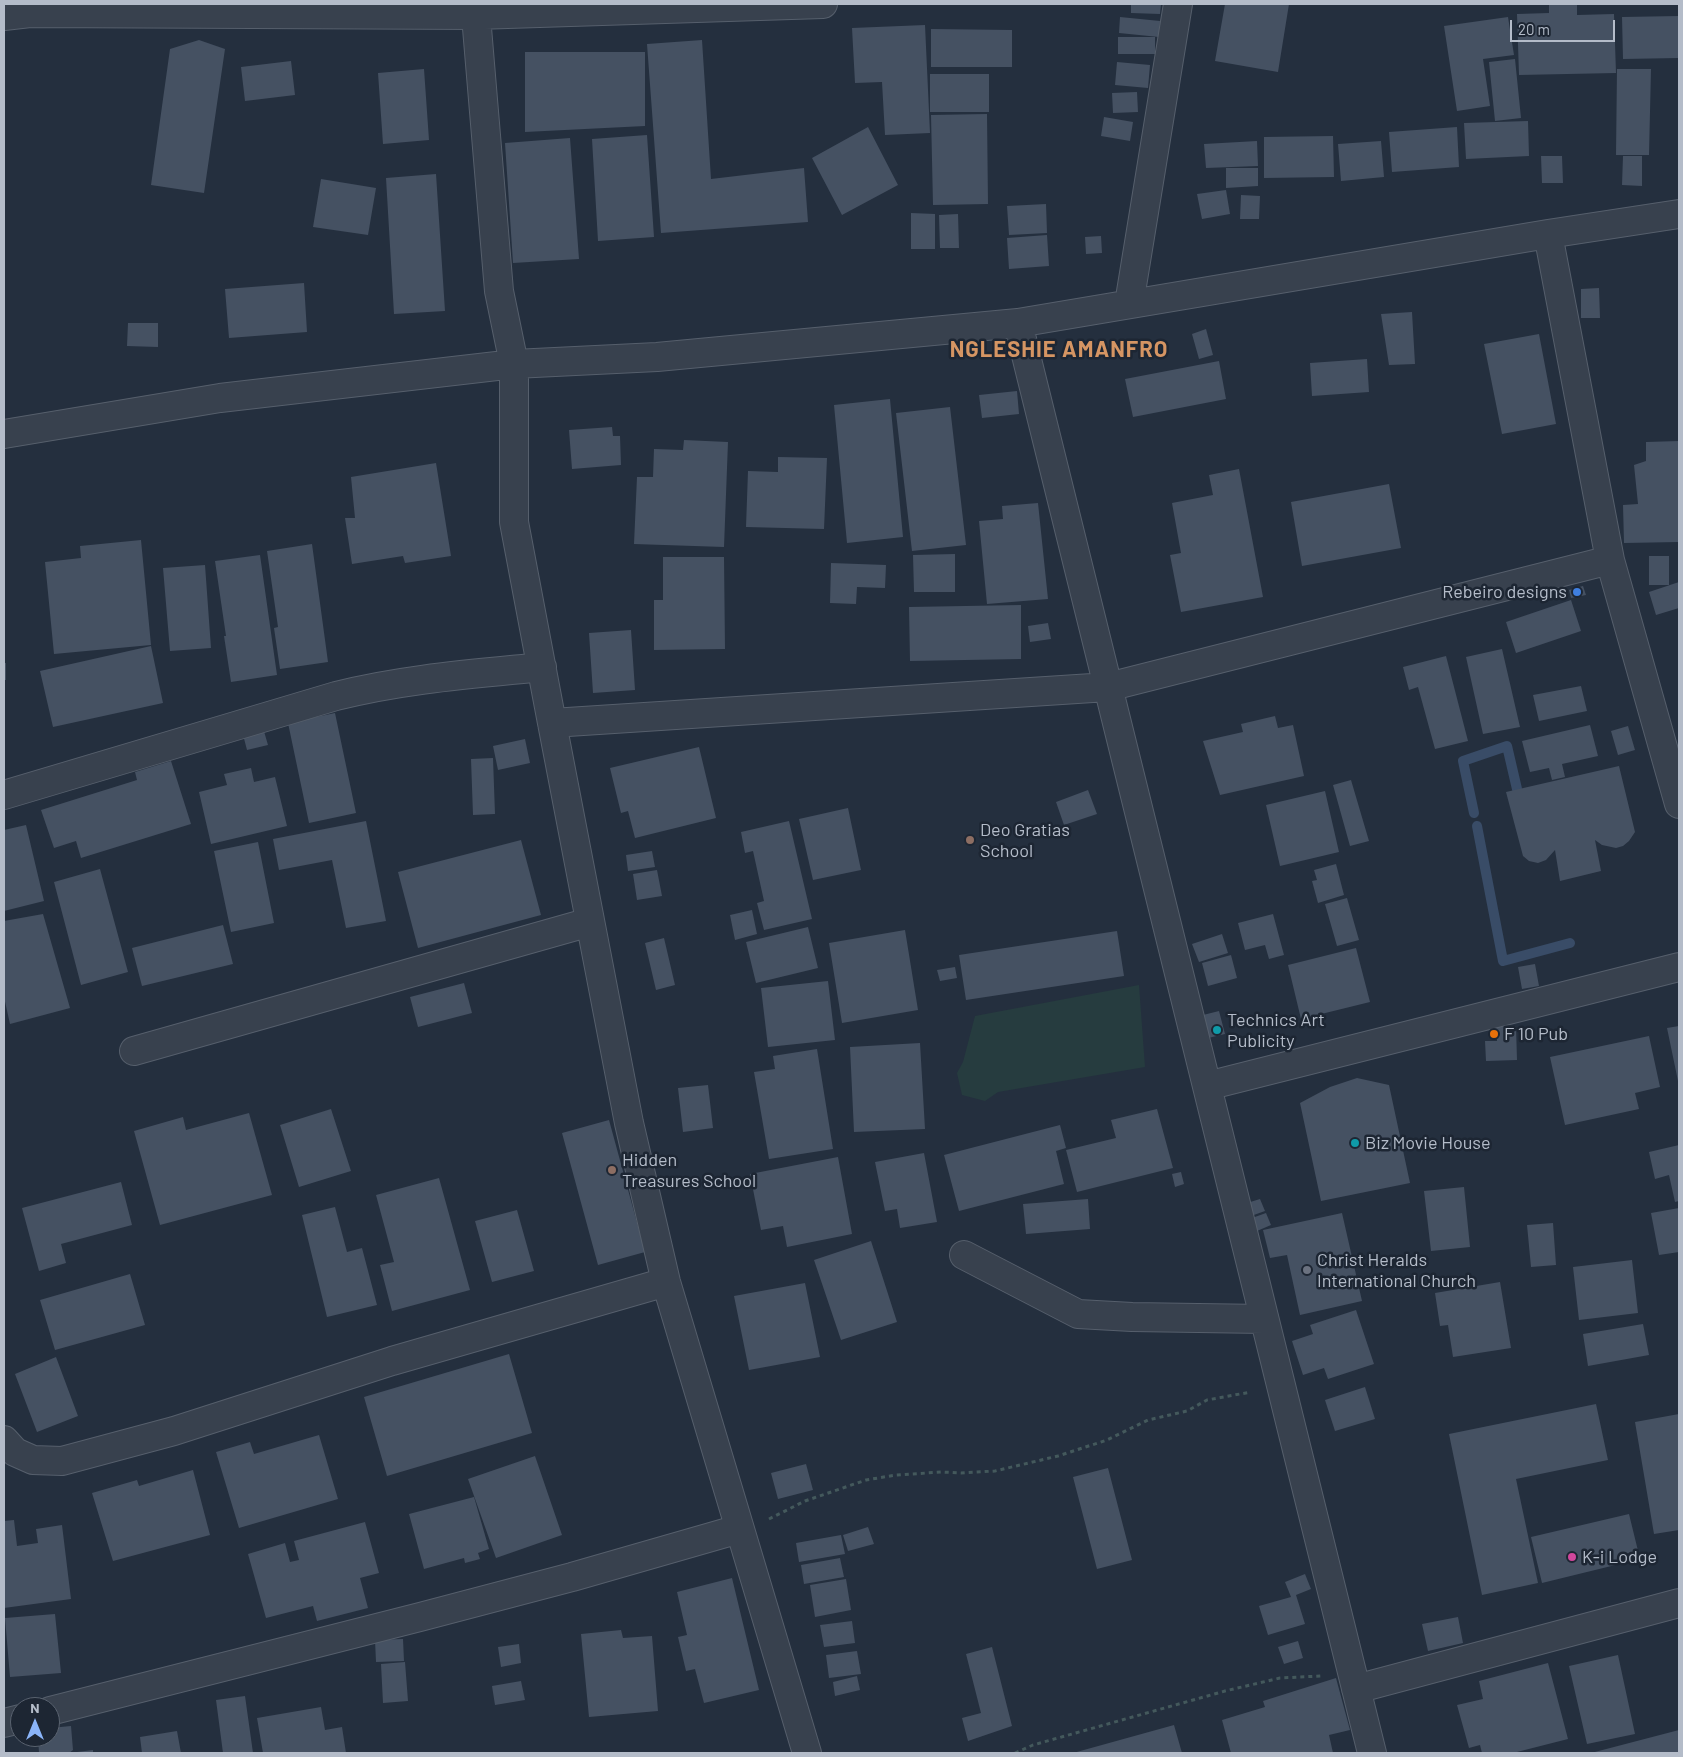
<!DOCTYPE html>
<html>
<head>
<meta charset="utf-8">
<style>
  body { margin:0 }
  #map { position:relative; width:1683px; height:1757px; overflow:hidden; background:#242f3e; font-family:Barlow,sans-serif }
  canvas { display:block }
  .frame { position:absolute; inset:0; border:5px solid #b4bcc9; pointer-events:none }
  .north { position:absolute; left:10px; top:1697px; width:50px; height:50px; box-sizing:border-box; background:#1d2633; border:1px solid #59626f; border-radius:50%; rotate:0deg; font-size:14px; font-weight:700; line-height:20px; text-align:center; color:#b4bcc9 }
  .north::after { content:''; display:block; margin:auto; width:18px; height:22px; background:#8ab4f8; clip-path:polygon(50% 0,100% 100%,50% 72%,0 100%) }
  .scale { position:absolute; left:1510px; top:20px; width:105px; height:22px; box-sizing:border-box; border:2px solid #b4bcc9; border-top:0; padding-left:6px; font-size:15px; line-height:18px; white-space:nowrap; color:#b4bcc9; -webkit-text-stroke:4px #1d2633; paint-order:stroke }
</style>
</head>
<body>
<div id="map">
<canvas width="1683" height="1757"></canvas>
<div class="frame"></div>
<div class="north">N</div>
<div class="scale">20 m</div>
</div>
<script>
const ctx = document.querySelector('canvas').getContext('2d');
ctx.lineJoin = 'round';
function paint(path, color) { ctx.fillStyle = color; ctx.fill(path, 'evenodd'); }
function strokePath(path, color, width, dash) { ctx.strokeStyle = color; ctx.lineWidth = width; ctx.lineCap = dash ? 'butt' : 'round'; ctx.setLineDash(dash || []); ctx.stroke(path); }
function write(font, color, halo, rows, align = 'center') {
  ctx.font = font + ' Barlow,sans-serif'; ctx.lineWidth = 5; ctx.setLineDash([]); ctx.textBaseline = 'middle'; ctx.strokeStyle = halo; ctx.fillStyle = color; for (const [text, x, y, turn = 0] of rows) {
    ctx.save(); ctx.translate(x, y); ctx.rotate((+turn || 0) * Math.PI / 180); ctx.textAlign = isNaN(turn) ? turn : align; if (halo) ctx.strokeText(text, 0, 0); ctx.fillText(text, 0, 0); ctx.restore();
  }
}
const green = new Path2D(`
  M1139,985L1145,1067L998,1092L985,1101L962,1095L957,1073L963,1062L975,1016Z`);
const stream = new Path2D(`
  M1474,813L1463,761L1507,746L1517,789
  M1477,826L1503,961L1570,943`);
const building = new Path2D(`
  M1131,4H1161L1160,14L1131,13Z
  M1225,4H1289L1278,72L1215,61Z
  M1549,4H1577V15L1614,14L1616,73L1519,75L1517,14L1549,13Z
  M1679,16V58L1623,59L1622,17Z
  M1120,17L1160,21L1159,37L1119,33Z
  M1508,17L1514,55L1483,59L1490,106L1457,111L1444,26Z
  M925,25L930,133L885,135L882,82L855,83L852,28Z
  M931,29L1012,30V67H931Z
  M1118,37H1155V54H1118Z
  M199,40L225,49L204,193L151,185L170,49Z
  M702,40L711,179L804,168L808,222L661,233L647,44Z
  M525,52H645V126L525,132Z
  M1515,59L1521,118L1495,121L1489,62Z
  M291,61L295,95L245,101L241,67Z
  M1117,62L1150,65L1148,88L1115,85Z
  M424,69L429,140L383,144L378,73Z
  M1617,69H1651L1649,155H1616Z
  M930,74H989V112H930Z
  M1137,92L1138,112L1113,113L1112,93Z
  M987,114L988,204L933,205L931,115Z
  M1104,117L1133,122L1130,141L1101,136Z
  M1528,121L1529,156L1466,159L1464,123Z
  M868,127L898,185L842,215L812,158Z
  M1457,127L1459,167L1392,172L1389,132Z
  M647,135L654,237L598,241L592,139Z
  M1333,136L1334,177L1264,178V137Z
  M570,138L579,259L513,263L505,143Z
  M1257,141L1258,166L1206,168L1204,144Z
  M1381,141L1384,177L1341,181L1338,144Z
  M1541,156H1562L1563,183H1542Z
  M1623,156H1642V186L1622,185Z
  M1226,168H1258V186L1226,188Z
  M436,174L445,311L394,314L386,178Z
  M321,179L376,188L368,235L313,227Z
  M1226,190L1230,214L1202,219L1197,194Z
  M1241,195L1260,196L1259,219H1240Z
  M1046,204L1047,233L1009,235L1007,206Z
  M911,213L935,214V249H911Z
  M958,214L959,248H940L939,215Z
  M1047,235L1049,266L1009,269L1007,238Z
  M1101,236L1102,253L1086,254L1085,237Z
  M304,283L307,332L229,338L225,289Z
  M1599,288L1600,318H1581V289Z
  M1412,312L1415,364L1389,365L1381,314Z
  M128,323H158V347L127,346Z
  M1206,329L1213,355L1199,359L1192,334Z
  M1539,334L1556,424L1502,434L1484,344Z
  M1367,359L1369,392L1312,396L1310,363Z
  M1219,361L1226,399L1133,417L1125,379Z
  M1017,391L1019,414L982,418L979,395Z
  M890,399L903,537L847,543L834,405Z
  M950,407L966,545L912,551L896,413Z
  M612,427L613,436H620L621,465L572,469L569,430Z
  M684,440L728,442L724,547L634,544L637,477H653L654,449L683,450Z
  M1679,441V542L1624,543L1623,505L1638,504L1634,465L1646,461V442Z
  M778,457L827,458L824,529L746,527L748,471L778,472Z
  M436,463L451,556L405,563L403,556L352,564L345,518H355L351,477Z
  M1239,469L1263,597L1181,612L1170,555L1181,553L1172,503L1213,495L1209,475Z
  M1389,484L1401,548L1302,566L1291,502Z
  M1038,503L1048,599L987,604L979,521L1003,519L1002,506Z
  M141,540L151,645L54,654L45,562L81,558L80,546Z
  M312,544L328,662L280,669L274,628L278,627L267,551Z
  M955,554V592H914L913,555Z
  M260,555L277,675L231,682L224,636H226L215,561Z
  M1649,556H1669V585H1649Z
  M663,557H724L725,649L654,650V600H663Z
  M831,563L886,565L885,588L857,587L856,604L830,603Z
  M205,565L211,648L170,651L163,568Z
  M1679,582V608L1656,615L1649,592Z
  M1583,586L1586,595L1571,598L1569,590Z
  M1571,600L1581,631L1516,653L1506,622Z
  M1021,605V659L910,661L909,607Z
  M1048,623L1051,639L1030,642L1028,626Z
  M631,630L635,690L593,693L589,633Z
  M151,646L163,703L53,727L40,671Z
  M1502,649L1520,727L1483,734L1466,657Z
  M1446,656L1468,741L1435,749L1418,687L1409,690L1403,667Z
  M4,663H6V680H4Z
  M1581,686L1587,711L1539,721L1533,695Z
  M335,713L356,813L309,823L288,723Z
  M1275,716L1278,728L1293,725L1304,776L1220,795L1203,741L1243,732L1241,724Z
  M261,721L268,745L247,750L241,727Z
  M1590,725L1598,756L1562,764L1565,777L1552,780L1549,768L1530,772L1522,741Z
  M1628,726L1635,750L1618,755L1611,731Z
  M525,739L530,763L498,770L493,746Z
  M699,747L716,818L635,838L628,811L621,813L610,768Z
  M493,758L495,814L473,815L471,759Z
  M171,761L191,824L81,858L76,841L54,848L41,810L137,780L135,772Z
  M1619,766L1635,832L1629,841L1623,846L1616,848L1602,845L1595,840L1601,871L1560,881L1555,850L1546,860L1538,863L1529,861L1523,856L1506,792Z
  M251,768L254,782L275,777L287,826L211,844L199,792L227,785L224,774Z
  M1351,780L1369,841L1350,846L1333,785Z
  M1088,790L1097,814L1064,825L1056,802Z
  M1325,791L1339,852L1280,866L1266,805Z
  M848,808L861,870L813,880L799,819Z
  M366,821L386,921L346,928L332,860L279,870L273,839Z
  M789,821L812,919L764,930L757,903L764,901L753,851L745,853L741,832Z
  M26,825L44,901L4,911V830Z
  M521,840L541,915L418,948L398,872Z
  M258,842L274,923L231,932L214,851Z
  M652,851L655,867L628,871L626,855Z
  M1336,864L1344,895L1318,903L1312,881L1317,880L1314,870Z
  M100,869L128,972L81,985L54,882Z
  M657,870L662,896L637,900L633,874Z
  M1347,898L1359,940L1337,946L1325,904Z
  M752,910L757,934L735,940L730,915Z
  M43,914L70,1008L10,1024L4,997V921Z
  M1273,914L1284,955L1269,959L1265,945L1245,950L1238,923Z
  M223,925L233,964L142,986L132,948Z
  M808,927L818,968L756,983L746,942Z
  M905,930L918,1010L842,1023L829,943Z
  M1117,931L1124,976L966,1000L959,955Z
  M1222,934L1228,953L1199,962L1192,944Z
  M664,938L675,985L656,990L645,943Z
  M1356,948L1370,1002L1301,1019L1288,965Z
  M1231,955L1237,978L1208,986L1202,963Z
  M1535,964L1539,986L1522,989L1518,967Z
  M955,967L957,978L940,981L937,970Z
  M828,981L835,1040L768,1047L761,988Z
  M464,983L472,1013L418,1027L410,997Z
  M1219,1011L1225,1034L1204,1039L1199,1016Z
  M1516,1026L1517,1060L1486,1061L1485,1041H1497L1496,1027Z
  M1679,1026V1081H1678L1667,1028Z
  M1649,1036L1660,1087L1635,1093L1639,1109L1565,1125L1550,1057Z
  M920,1043L925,1129L854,1132L850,1047Z
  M817,1049L833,1149L769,1159L754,1072L775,1069L773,1056Z
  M1357,1078L1389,1085L1410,1183L1321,1201L1300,1103L1330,1087Z
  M708,1085L713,1128L683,1132L678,1088Z
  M331,1109L351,1171L299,1187L280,1125Z
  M1157,1109L1173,1168L1077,1192L1066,1150L1116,1138L1111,1120Z
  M249,1113L272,1195L160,1225L134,1131L183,1117L186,1130Z
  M609,1120L645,1252L598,1265L562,1133Z
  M1060,1125L1066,1148L1056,1151L1064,1184L959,1211L944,1155Z
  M1679,1145V1201L1675,1202L1669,1175L1655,1179L1649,1152Z
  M924,1153L937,1222L900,1228L897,1209L885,1211L875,1162Z
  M838,1157L852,1234L787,1247L783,1226L761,1230L750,1174Z
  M1181,1172L1184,1184L1175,1187L1172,1174Z
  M439,1178L470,1290L392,1311L380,1265L394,1262L376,1195Z
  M121,1182L132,1225L61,1244L66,1263L39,1271L22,1208Z
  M1464,1187L1470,1247L1431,1251L1424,1191Z
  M1088,1199L1090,1229L1026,1234L1023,1204Z
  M1260,1199L1265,1211L1251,1216L1247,1203Z
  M335,1207L347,1252L362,1248L377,1305L327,1317L302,1215Z
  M1679,1208V1252L1659,1255L1651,1213Z
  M517,1210L534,1271L492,1282L475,1221Z
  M1266,1213L1271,1225L1257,1231L1252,1218Z
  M1342,1213L1362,1301L1300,1315L1287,1255L1270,1258L1263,1230Z
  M1553,1223L1556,1265L1531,1267L1527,1225Z
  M871,1241L897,1322L841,1340L814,1260Z
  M1632,1260L1638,1313L1579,1320L1573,1267Z
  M130,1274L145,1325L55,1350L40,1300Z
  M1500,1282L1511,1348L1453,1357L1448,1325L1440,1326L1435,1293Z
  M805,1283L820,1357L749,1370L734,1296Z
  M1356,1310L1374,1364L1328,1379L1324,1368L1303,1375L1292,1341L1313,1334L1310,1325Z
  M1643,1324L1649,1355L1588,1366L1583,1334Z
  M509,1354L532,1433L387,1476L364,1397Z
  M56,1357L78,1416L37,1432L15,1374Z
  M1365,1387L1375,1419L1335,1431L1325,1400Z
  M1596,1404L1608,1460L1516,1479L1538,1583L1482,1595L1449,1434Z
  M1679,1414V1530L1654,1534L1635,1422Z
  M319,1435L338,1499L239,1528L216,1452L250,1442L254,1454Z
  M535,1456L562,1535L496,1558L468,1479Z
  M806,1464L813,1490L778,1499L771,1473Z
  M1108,1468L1132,1560L1097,1569L1073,1477Z
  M193,1470L210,1535L113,1561L92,1493L137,1480L139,1486Z
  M474,1497L489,1549L478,1553L480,1559L465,1563L464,1558L424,1569L409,1514Z
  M1629,1514L1640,1559L1542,1583L1531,1537Z
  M14,1520L17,1546L38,1543L36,1529L62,1525L71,1599L4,1608V1521Z
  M365,1522L379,1573L360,1578L368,1608L317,1621L313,1606L266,1618L248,1554L285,1543L290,1562L299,1560L294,1541Z
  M868,1527L874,1544L848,1551L843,1535Z
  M841,1535L845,1554L799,1562L796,1543Z
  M840,1558L844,1577L804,1584L801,1565Z
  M1305,1574L1311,1589L1296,1595L1305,1624L1268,1635L1259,1606L1291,1597L1285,1582Z
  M732,1578L759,1690L704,1703L695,1669L686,1671L678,1637L687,1635L677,1592Z
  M846,1579L851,1610L815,1617L810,1585Z
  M55,1614L61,1673L10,1677L5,1618Z
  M1458,1617L1463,1643L1428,1651L1422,1624Z
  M852,1621L855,1643L824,1647L820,1625Z
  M621,1630L623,1638L652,1636L658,1711L589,1717L581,1634Z
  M403,1639L404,1661L376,1662L375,1640Z
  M1298,1641L1303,1658L1284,1664L1278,1647Z
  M519,1644L521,1663L501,1667L498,1647Z
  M992,1647L1012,1726L968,1741L962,1718L981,1713L966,1654Z
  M857,1651L861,1674L829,1678L826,1655Z
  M1618,1655L1635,1734L1587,1744L1569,1666Z
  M405,1662L408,1701L383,1703L381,1664Z
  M1548,1663L1568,1739L1513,1753H1482L1480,1745L1469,1748L1457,1705L1483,1699L1479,1681Z
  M857,1676L860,1690L835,1696L833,1682Z
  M1336,1678L1350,1730L1329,1735L1333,1753H1231L1222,1720L1265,1707L1263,1701Z
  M521,1681L525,1700L495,1705L492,1686Z
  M245,1696L253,1753H223L216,1700Z
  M321,1707L325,1730L342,1727L346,1753H263L257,1718Z
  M1174,1725L1182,1753H1073Z
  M71,1726L73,1750L69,1753H39L38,1737H50V1728Z
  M1679,1730V1753H1591Z
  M177,1731L181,1753H142L140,1737Z
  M93,1750V1753H77V1752Z`);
const path = new Path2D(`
  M769,1519L805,1501L866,1480L896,1475L942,1472L961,1473L995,1471L1058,1456L1107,1440L1148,1420L1187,1411L1207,1400L1251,1392
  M1015,1753L1033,1745L1225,1691L1280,1678L1321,1676`);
const minor = new Path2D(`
  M475,4L499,291L514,364V522L552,723L629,1123L666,1282L807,1753
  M4,16L30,13L476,15L823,4
  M1548,234L1610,560L1679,804
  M1129,304L1178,4
  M1018,323L1372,1753
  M4,434L220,398L514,364L657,357L1018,323L1548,234L1679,214
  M552,723L1108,687L1610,560
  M4,795L336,696C403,679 472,674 542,667
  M134,1051L590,922
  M1207,1086L1679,967
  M964,1255L1078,1314L1132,1317L1264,1319
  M4,1440L15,1452L33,1460L62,1461L174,1431L392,1361L666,1282
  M1356,1689L1679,1603
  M50,1711L420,1617L572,1577L739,1529
  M4,1723L20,1719`);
const markers = [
  [1577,592,5,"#3f7fe0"],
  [970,840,5,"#8d6e63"],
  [1217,1030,5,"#0f9aa8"],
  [1494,1034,5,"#e8710a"],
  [1355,1143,5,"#0f9aa8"],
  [612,1170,5,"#8d6e63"],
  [1307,1270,5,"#6b7280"],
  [1572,1557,5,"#d1479c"]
];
const poiNames = [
  ["Rebeiro designs",1567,592,"right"],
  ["Deo Gratias",980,830],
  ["School",980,851],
  ["Technics Art",1227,1020],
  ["Publicity",1227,1041],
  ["F 10 Pub",1504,1034],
  ["Biz Movie House",1365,1143],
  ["Hidden",622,1160],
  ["Treasures School",622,1181],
  ["Christ Heralds",1317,1260],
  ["International Church",1317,1281],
  ["K-i Lodge",1582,1557]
];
const districtNames = [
  ["NGLESHIE AMANFRO",1059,350]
];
paint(green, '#263c3f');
strokePath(stream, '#394c67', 10);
paint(building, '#455162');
strokePath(minor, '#565f6c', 30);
strokePath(path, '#44595c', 3, [4, 4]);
strokePath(minor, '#38414e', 28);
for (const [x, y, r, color] of markers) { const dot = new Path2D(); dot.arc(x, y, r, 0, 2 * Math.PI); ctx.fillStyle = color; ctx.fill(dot); strokePath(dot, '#1d2633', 2); }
write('18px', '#b4bcc9', '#1d2633', poiNames, 'left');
ctx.letterSpacing = '1px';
write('bold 22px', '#d59563', '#1d2633', districtNames);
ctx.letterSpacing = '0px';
</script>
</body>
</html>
